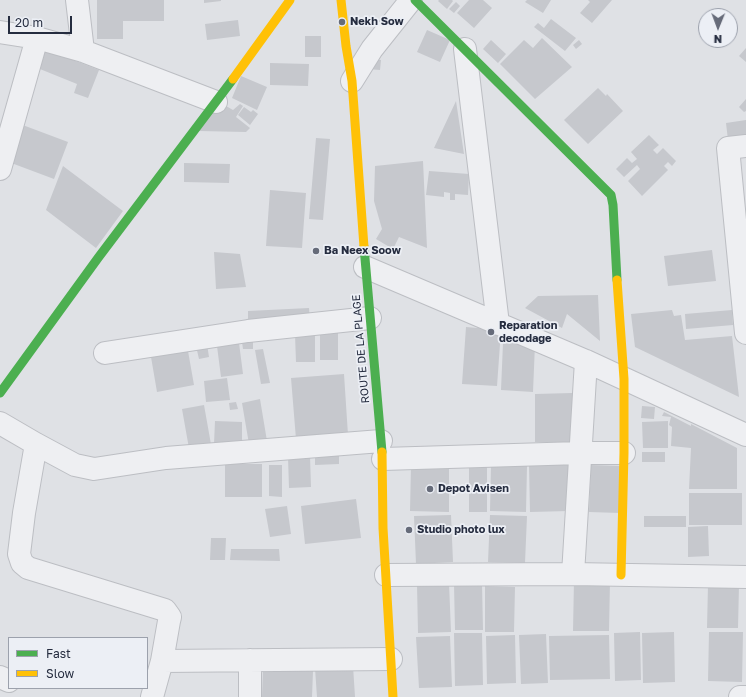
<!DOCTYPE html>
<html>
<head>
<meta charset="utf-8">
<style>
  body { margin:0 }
  #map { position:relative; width:746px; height:697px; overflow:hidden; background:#dfe1e5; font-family:"Golos Text",sans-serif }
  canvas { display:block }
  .legend { position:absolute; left:8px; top:637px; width:140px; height:52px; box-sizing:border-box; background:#eceff5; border:1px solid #9ca1ac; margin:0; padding:5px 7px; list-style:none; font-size:12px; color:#252c3f }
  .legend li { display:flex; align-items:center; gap:8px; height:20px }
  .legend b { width:20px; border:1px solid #9ca1ac }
  .north { position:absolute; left:698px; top:8px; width:40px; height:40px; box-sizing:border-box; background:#eceff5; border:1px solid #9ca1ac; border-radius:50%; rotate:181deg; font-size:11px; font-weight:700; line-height:16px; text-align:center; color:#252c3f }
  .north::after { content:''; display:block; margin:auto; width:14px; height:18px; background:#666b79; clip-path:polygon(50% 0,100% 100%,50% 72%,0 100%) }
  .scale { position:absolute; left:8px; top:16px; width:64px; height:18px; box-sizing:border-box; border:2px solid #252c3f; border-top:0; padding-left:5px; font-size:12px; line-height:14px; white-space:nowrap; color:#252c3f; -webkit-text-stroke:3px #eceff5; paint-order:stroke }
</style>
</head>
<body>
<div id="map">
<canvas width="746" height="697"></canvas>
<ul class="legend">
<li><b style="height:5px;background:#4caf50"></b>Fast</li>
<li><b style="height:5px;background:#ffc107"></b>Slow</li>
</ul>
<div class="north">N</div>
<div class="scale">20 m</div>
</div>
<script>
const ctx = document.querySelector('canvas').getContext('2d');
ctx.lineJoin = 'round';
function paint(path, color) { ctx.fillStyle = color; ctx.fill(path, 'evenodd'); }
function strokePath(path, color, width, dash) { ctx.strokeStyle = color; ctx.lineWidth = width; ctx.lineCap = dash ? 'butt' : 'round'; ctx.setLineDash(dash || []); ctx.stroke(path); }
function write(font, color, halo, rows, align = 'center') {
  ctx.font = font + ' "Golos Text",sans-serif'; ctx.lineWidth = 3.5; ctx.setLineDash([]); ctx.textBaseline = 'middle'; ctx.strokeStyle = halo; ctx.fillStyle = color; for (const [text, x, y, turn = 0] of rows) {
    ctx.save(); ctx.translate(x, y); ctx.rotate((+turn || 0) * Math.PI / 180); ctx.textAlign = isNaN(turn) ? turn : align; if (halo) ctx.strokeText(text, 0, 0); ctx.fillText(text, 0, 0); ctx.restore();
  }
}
const building = new Path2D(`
  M97,0H164V21H123V39H97Z
  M204,0H221V1L204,3Z
  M439,0H452L453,1L447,9L438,1Z
  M469,0H483L492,8L474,28L457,13Z
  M527,0H551L543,13L525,2Z
  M588,0H612L592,23L580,13L590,2Z
  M456,2L460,6L454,13L449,9Z
  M551,19L576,38L565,51L534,27L538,23L544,28Z
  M238,20L240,36L207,40L205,24Z
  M427,30L450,40L440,62L417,52Z
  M305,36H321V57H305Z
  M542,38L572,67L535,99L500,64L524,40L533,48Z
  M491,40L506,54L498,63L483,49Z
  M579,40L582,44L576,49L573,45Z
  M42,48L99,70L88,98L74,93L77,84L35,67Z
  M746,48V62L739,56Z
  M369,59L381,60L380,70L368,69Z
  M270,63L309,64L308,86L270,85Z
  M241,76L267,87L257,110L232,98Z
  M598,88L606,96L607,94L623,111L588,144L564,120Z
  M746,99V111L744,112L739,107Z
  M456,101L464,154L434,148Z
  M219,102L233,110L240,104L243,106L236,117L250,128L246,132L199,131Z
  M244,107L251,112L253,110L258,114L250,125L238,115Z
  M746,120V138L728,140L726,123Z
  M20,124L68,142L54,179L6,161Z
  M649,135L659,145L653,150L657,154L663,148L676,161L672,166L668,162L664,166L668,170L642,196L628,181L640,169L637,165L624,177L616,169L627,158L632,163L637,159L631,152Z
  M316,138L330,139L323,220L309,219Z
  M423,161L427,248L399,237L393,249L376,239L382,229L374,201L375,166Z
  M184,163L230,164L229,183L184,182Z
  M63,166L123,211L96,248L46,210Z
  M429,171L469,174L468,195L455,194V200H450V193L444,192V197L426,195Z
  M270,190L306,193L302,248L266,246Z
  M712,250L716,281L668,286L664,256Z
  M214,252L240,254L246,287L216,289Z
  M598,295L600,341L567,314L562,328L525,308L538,296Z
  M309,308L310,322L248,324V311Z
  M672,310L674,316L681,315L685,340L732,336L739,397L635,347L631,314Z
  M732,310L733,325L686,329L685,314Z
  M466,327L501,330L497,386L462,384Z
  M320,331H338V360H320Z
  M295,334H315V362H296Z
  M253,341V349H243L242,342Z
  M239,343L243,374L221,377L217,346Z
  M503,343L535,344L533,392L501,390Z
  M207,344L209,357L199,359L196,346Z
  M263,349L270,383L261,384L255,350Z
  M188,351L194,385L157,392L151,357Z
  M344,374L348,435L296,439L291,378Z
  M227,378L230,400L206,402L204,381Z
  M572,393V442H535V394Z
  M260,399L267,441L249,444L242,403Z
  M236,402L238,409L230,410L229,403Z
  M204,405L212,450L190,454L182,409Z
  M642,406L655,407L654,419L641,418Z
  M664,412L691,426V424L737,448V489H689L691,448L671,446L672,427L669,425L671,417L662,416Z
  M215,421L242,422V444H214Z
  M668,421V448H643L642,422Z
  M642,452H665V462H642Z
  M315,454H339V464L315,465Z
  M310,456L311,487L289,488L288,457Z
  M568,463L569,511L530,512L529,464Z
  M225,464H262V497H225Z
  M269,465H282V497L269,496Z
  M491,465L527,466L526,512L490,511Z
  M591,465L622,466L620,513L589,512Z
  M411,466H449V512L410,511Z
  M469,467H487V512H469Z
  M689,493H742V525H689Z
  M356,499L361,538L305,544L301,506Z
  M287,506L291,534L270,537L265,509Z
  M451,515L453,562L416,564L414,516Z
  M490,515L527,516L525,563L488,562Z
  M644,516H686V527H644Z
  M708,526L709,556L688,557V527Z
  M211,538H226L225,560H210Z
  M231,549H279L280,561L230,560Z
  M574,580L610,581L609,631H573Z
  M449,583L451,632L418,633L417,584Z
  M482,583L483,630H455L454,584Z
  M708,585H739L738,628H707Z
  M485,586L515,587L514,632H485Z
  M640,632L641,680L615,681L614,633Z
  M674,632L675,682L643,683L642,633Z
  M709,632H743L742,682L708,681Z
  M454,633H482L483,685L455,686Z
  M546,634L548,683L521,684L519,635Z
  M515,635L516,683L487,684L486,636Z
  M609,635L610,679L550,680L549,636Z
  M450,636L452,687L419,688L416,637Z
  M353,666L355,697H317L315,668Z
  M263,669L313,671L312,697H262Z`);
const street = new Path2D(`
  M77,0L83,51
  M0,32L37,38L83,51L216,102
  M465,49L498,324
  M352,81L372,49L411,0
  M746,146L728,148L746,333
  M0,169L37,38
  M365,267L586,361L746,435
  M105,353L248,331L370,318
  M0,423L36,444L75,465L94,469L166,458L381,441
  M36,444L24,513L19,554L22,563L28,568L165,610L170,617L169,621L162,661L152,697
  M383,459L580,453H624
  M573,574L586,361
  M386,575L573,574L746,577
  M162,661L391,659
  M0,677L9,681
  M250,697V660
  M740,697H746`);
const fast = new Path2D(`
  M415,0L611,195L613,205L617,280
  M364,247L382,452
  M0,393L98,258L233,79`);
const slow = new Path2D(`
  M341,0L346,46L352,81L364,247
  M233,79L290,0
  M617,280L624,379V453L621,575
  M382,452L383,528L393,697`);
const markers = [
  [342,22,4,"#666b79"],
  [316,251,4,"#666b79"],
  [491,332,4,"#666b79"],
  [430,489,4,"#666b79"],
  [409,530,4,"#666b79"]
];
const poiNames = [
  ["Nekh Sow",350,22],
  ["Ba Neex Soow",324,251],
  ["Reparation",499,326],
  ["decodage",499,339],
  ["Depot Avisen",438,489],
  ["Studio photo lux",417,530]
];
const streetNames = [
  ["ROUTE DE LA PLAGE",361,349,-95]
];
paint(building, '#c6c8cd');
strokePath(street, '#bcbec3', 24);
strokePath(street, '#eeeff2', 22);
strokePath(fast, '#4caf50', 9);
strokePath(slow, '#ffc107', 9);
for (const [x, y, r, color] of markers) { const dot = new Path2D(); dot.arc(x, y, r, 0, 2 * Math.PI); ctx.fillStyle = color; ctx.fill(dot); strokePath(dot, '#eceff5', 1.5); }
write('bold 11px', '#252c3f', '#eceff5', poiNames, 'left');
write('11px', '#252c3f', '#eceff5', streetNames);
</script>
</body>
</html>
